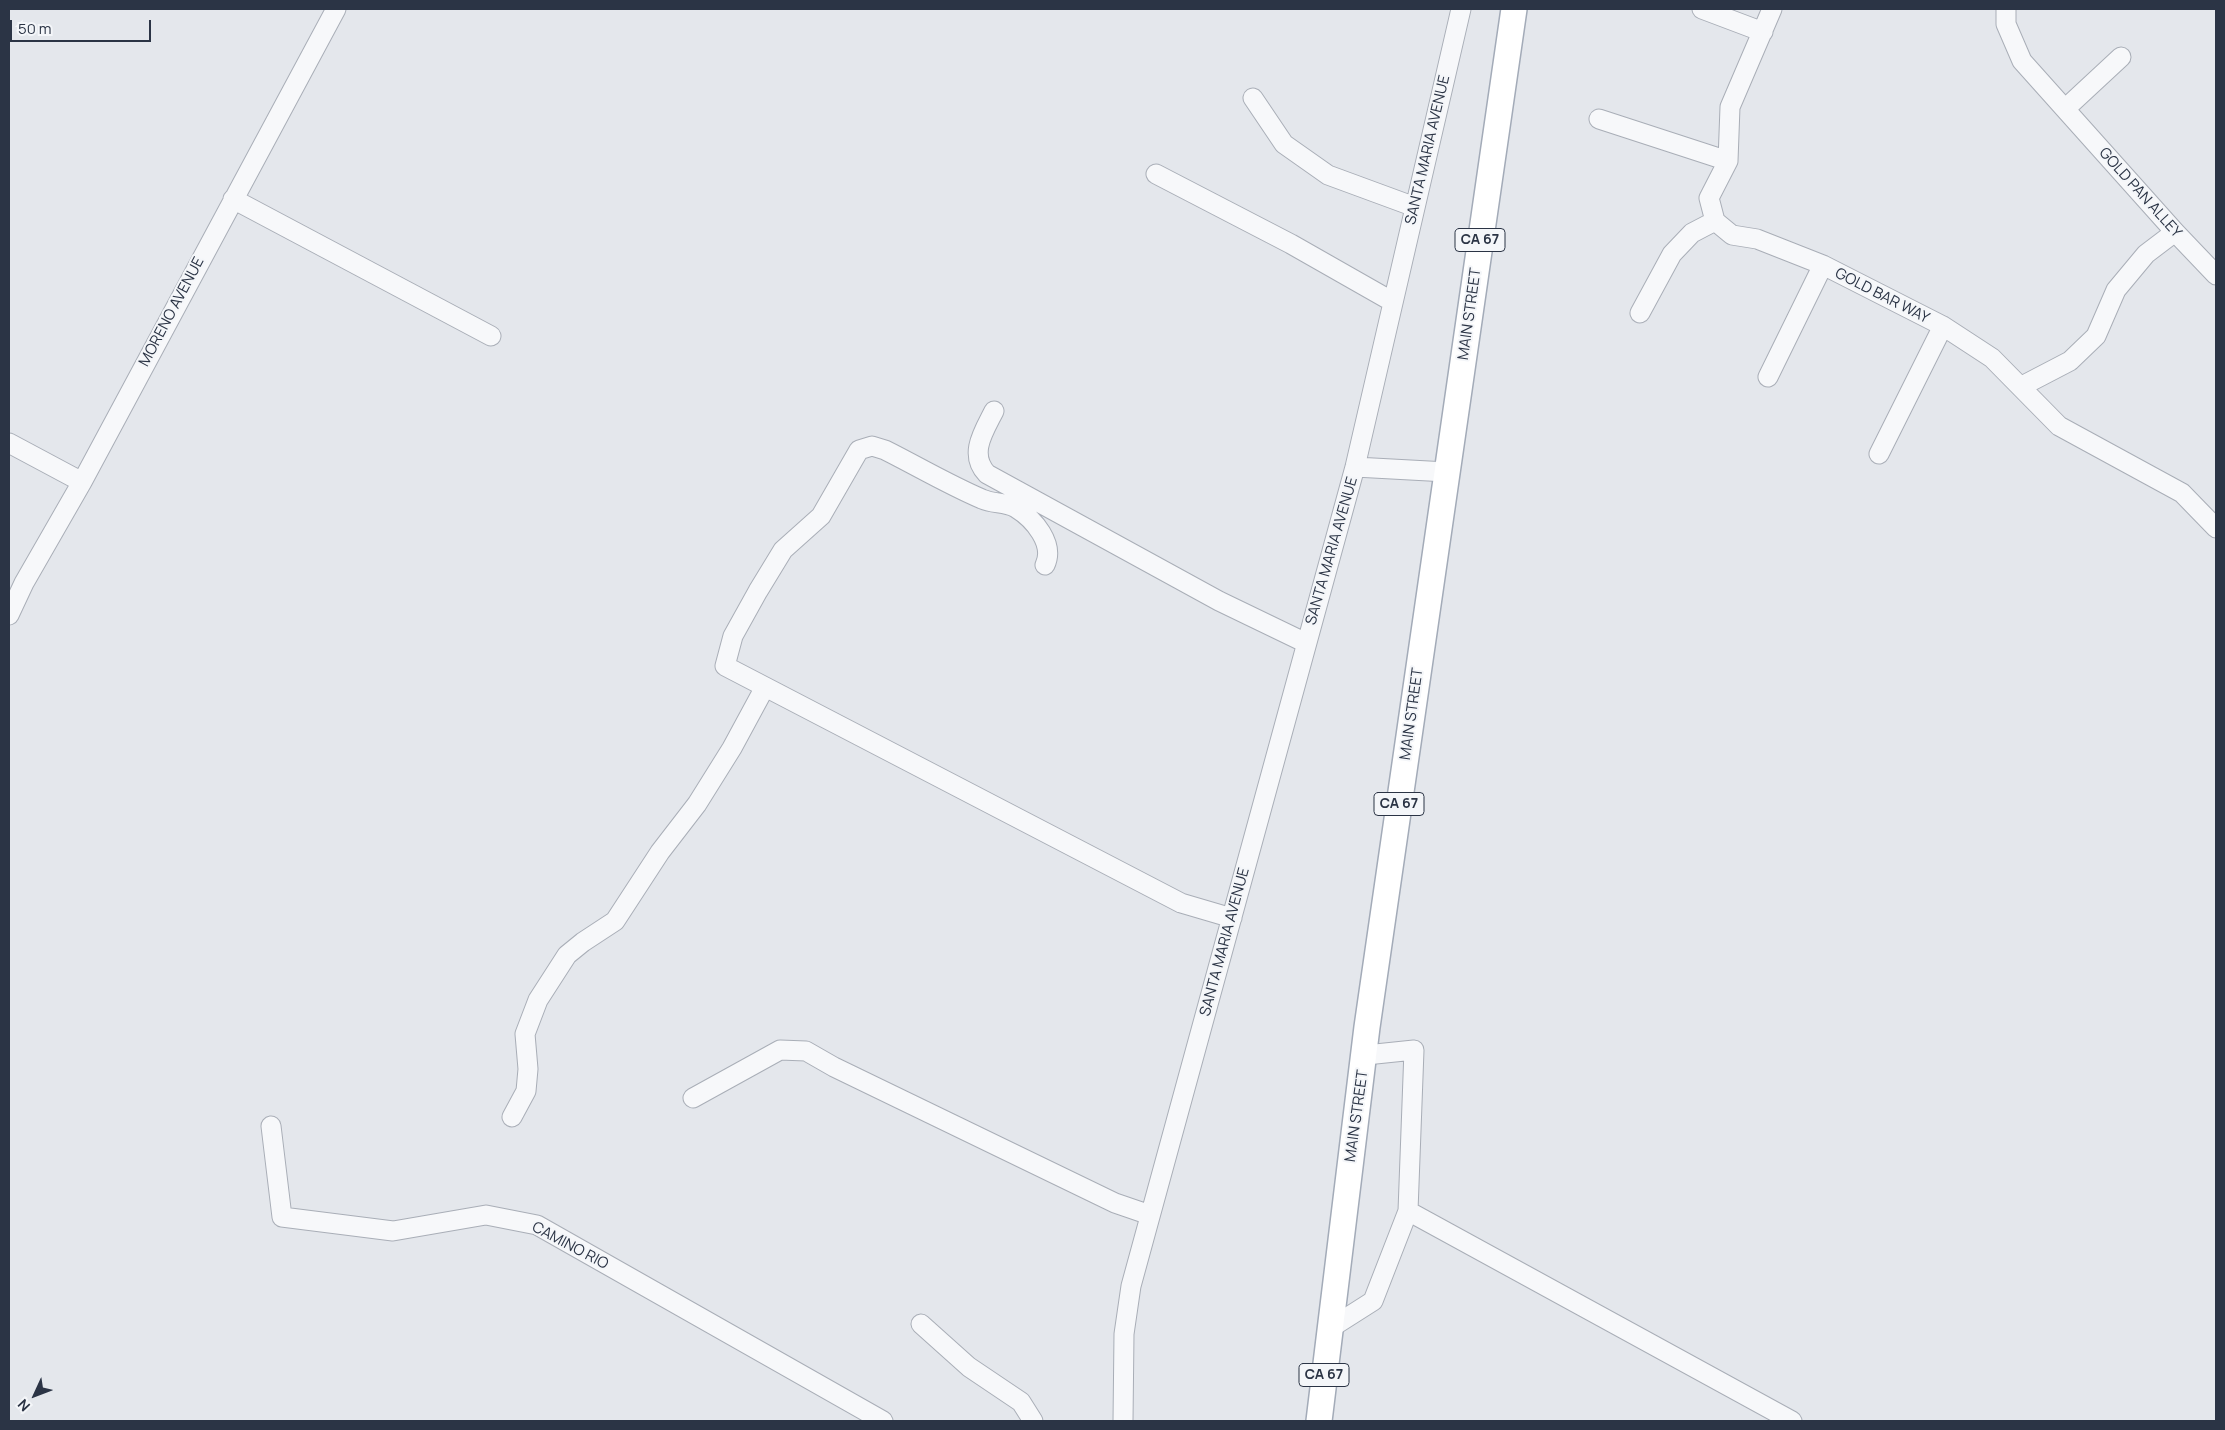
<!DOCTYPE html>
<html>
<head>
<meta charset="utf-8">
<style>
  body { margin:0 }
  #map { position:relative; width:2225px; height:1430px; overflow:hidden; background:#e4e7ec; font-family:Manrope,sans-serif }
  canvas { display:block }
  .frame { position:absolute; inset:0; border:10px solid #2b3445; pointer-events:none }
  .north { position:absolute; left:10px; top:1370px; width:50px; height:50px; -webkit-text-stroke:4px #f4f6f9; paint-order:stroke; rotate:227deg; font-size:14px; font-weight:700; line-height:20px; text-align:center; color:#2b3445 }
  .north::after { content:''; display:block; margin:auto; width:18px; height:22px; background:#2b3445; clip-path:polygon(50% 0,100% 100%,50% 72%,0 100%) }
  .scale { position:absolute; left:10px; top:20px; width:141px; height:22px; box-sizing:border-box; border:2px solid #2b3445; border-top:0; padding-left:6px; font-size:15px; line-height:18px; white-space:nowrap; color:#2b3445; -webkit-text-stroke:4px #f4f6f9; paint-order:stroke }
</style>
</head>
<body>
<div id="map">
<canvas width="2225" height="1430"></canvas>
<div class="frame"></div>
<div class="north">N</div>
<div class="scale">50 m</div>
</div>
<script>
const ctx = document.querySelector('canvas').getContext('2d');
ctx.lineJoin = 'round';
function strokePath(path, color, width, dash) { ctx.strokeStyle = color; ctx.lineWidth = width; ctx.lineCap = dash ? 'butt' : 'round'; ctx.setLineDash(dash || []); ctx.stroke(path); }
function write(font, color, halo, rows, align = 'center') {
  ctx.font = font + ' Manrope,sans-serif'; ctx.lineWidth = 4; ctx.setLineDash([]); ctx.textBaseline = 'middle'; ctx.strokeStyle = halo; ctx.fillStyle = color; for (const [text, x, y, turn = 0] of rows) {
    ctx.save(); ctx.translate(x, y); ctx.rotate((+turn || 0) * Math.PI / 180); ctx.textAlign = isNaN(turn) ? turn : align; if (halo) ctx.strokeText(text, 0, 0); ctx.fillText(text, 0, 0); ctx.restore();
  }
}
const minor = new Path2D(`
  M1702,9L1763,32
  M1772,9L1730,107L1728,161L1709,198L1715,221L1732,235L1757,239L1823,265L1943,326L1992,358L2059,426L2182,493L2216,528
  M2006,9V24L2022,61L2175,232L2216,275
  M1253,98L1284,144L1328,175L1415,207
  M2065,109L2121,57
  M1599,119L1728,161
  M1156,174L1291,244L1393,302
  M233,199L491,336
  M1640,313L1672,254L1692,233L1715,221
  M1768,377L1823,265
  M2022,386L2070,361L2096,336L2116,290L2146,254L2175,232
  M994,411C984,431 968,454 987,474L1219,601L1306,643
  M9,443L82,482
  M1879,454L1943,326
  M1355,467L1447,472
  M1045,565C1055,544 1034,519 1016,508C1006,502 993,504 982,499C949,485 917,466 885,450L872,446L859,450L821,516L783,550L758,591L733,636L725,666L1181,903L1232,918
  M9,615L24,583L82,482L336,9
  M693,1098L780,1050L806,1051L834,1067L1115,1203L1150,1215
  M512,1117L526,1091L528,1069L525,1034L538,1000L567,955L583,942L615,921L660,852L697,804L732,748L765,687
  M271,1126L282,1217L393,1231L486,1215L537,1225L883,1421
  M1408,1211L1792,1421
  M921,1324L969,1367L1021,1402L1033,1421
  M1329,1329L1373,1301L1408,1211L1414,1050L1366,1055
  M1123,1421L1124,1334L1131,1286L1355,467L1461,9`);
const major = new Path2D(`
  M1319,1421L1367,1027L1514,9`);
const shields = [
  [1480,240,50],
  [1399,804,50],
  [1324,1375,50]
];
const shieldNames = [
  ["CA 67",1480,240],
  ["CA 67",1399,804],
  ["CA 67",1324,1375]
];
const streetNames = [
  ["SANTA MARIA AVENUE",1428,150,-77],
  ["GOLD PAN ALLEY",2140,193,48],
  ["GOLD BAR WAY",1882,296,27],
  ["MORENO AVENUE",172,312,-62],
  ["MAIN STREET",1470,314,-82],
  ["SANTA MARIA AVENUE",1332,551,-74],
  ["MAIN STREET",1412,714,-82],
  ["SANTA MARIA AVENUE",1225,942,-75],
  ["MAIN STREET",1357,1116,-82],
  ["CAMINO RIO",570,1246,28]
];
strokePath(minor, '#a9aeb7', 21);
strokePath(major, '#a3abb8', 28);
strokePath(minor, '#f7f8fa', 19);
strokePath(major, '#fff', 25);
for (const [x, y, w] of shields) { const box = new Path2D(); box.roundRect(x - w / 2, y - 11.5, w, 23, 4); ctx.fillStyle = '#f4f6f9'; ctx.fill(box); strokePath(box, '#2b3445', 1); }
write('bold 14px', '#2b3445', null, shieldNames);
write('15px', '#2b3445', '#f4f6f9', streetNames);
</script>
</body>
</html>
